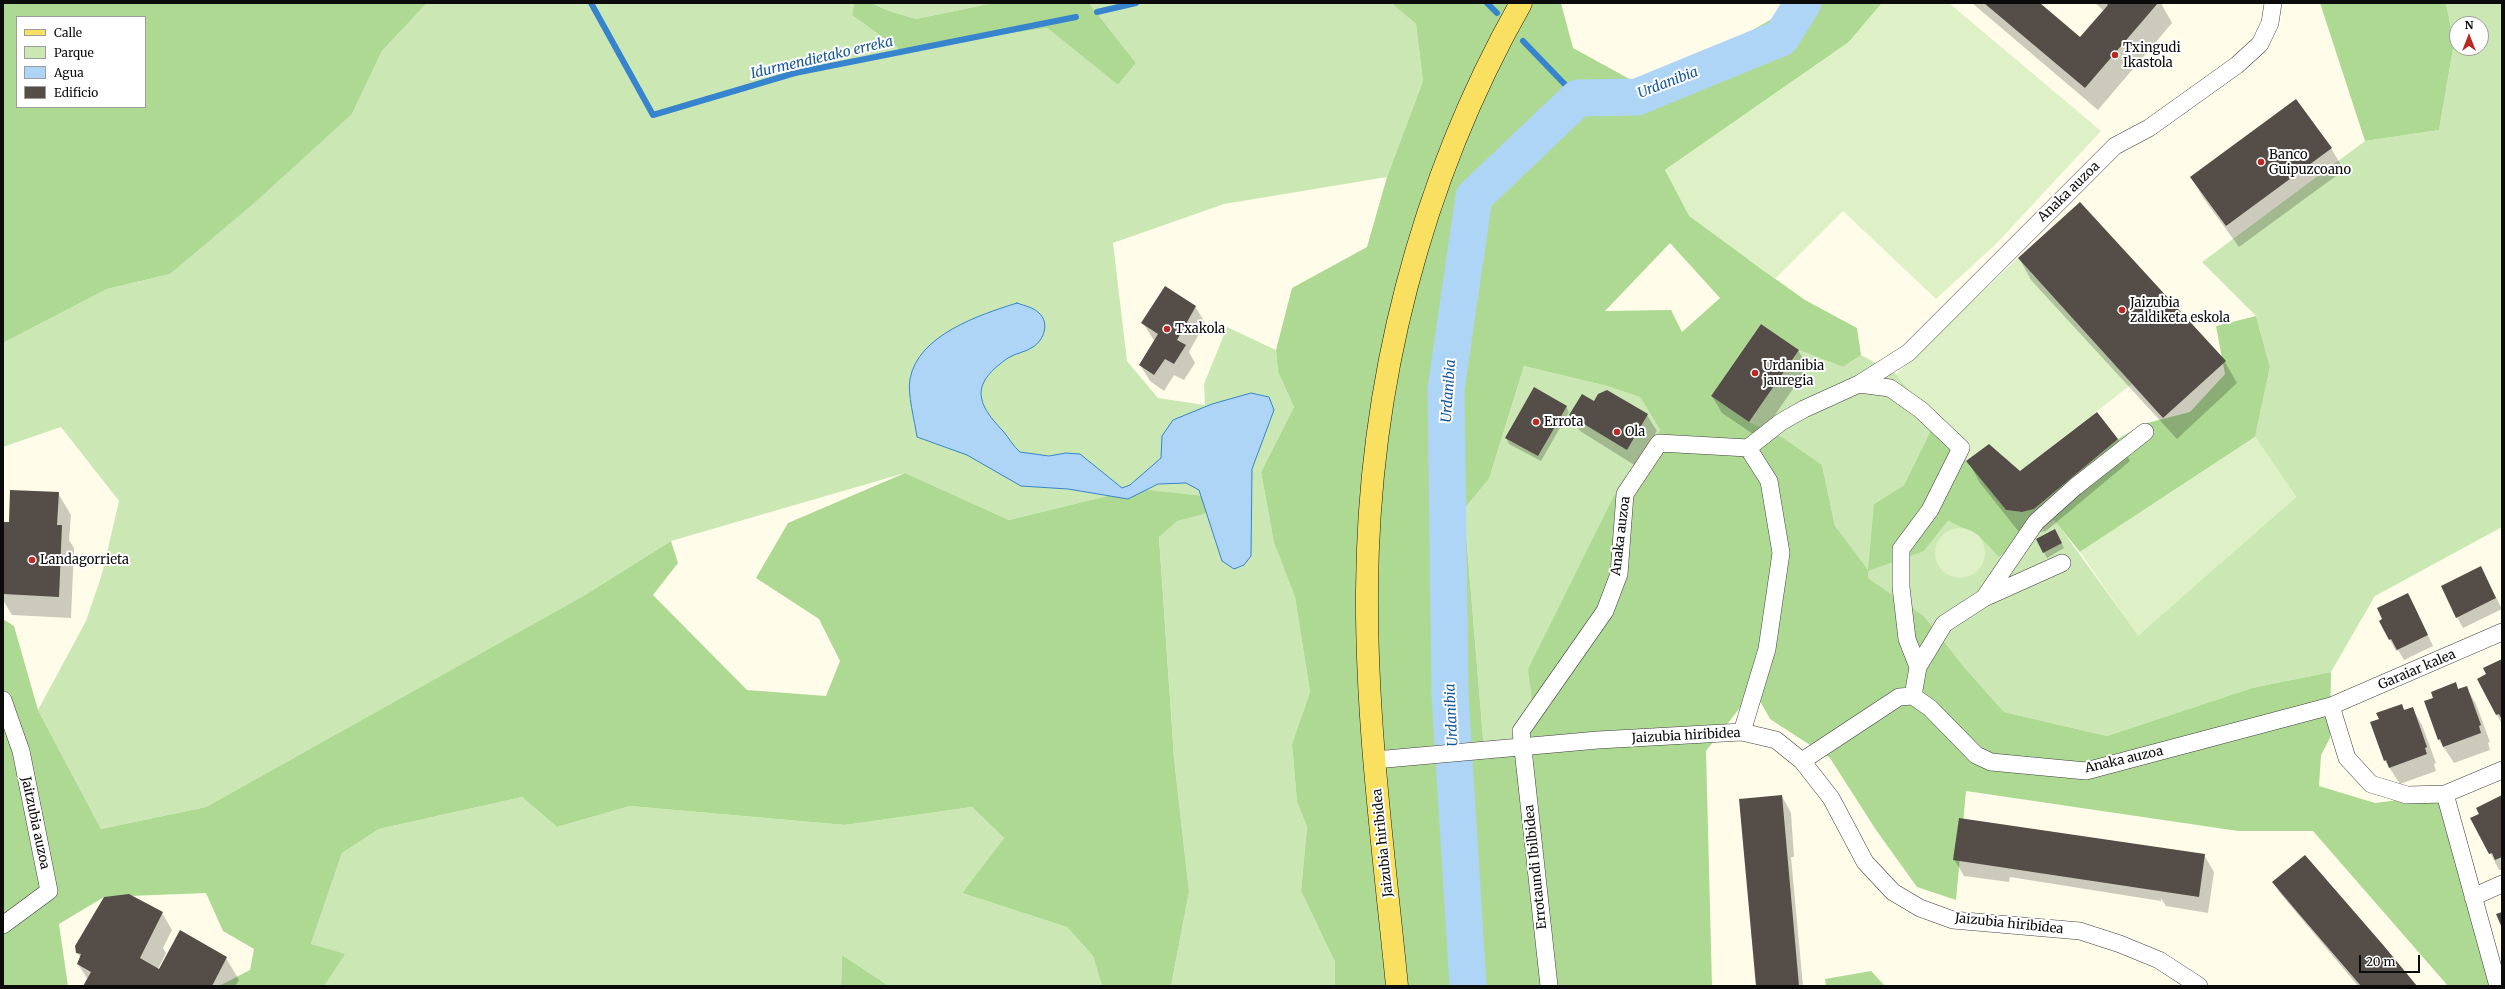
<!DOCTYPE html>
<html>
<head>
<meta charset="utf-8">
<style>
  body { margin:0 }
  #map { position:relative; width:2505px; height:989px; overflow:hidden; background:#fffdea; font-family:Merriweather,serif }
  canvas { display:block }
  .frame { position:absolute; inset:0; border:4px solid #0b0b0b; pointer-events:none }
  .legend { position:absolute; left:16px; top:16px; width:130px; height:92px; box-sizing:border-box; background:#fff; border:1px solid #9d9d9d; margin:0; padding:5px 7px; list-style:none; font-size:12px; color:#0b0b0b }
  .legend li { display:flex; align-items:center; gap:8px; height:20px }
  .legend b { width:20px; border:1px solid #9d9d9d }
  .north { position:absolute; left:2449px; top:16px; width:40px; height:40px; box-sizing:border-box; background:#fff; border:1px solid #9d9d9d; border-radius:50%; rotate:0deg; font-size:11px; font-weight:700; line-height:16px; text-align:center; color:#0b0b0b }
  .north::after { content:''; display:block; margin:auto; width:14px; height:18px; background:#bb2924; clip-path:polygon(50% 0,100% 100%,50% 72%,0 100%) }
  .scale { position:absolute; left:2359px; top:955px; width:61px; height:18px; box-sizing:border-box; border:2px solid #0b0b0b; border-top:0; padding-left:5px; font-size:12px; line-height:14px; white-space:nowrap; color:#0b0b0b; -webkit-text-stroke:3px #fff; paint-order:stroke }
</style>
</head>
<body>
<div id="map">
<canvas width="2505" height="989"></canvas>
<div class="frame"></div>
<ul class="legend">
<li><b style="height:5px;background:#f9e060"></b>Calle</li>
<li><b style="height:11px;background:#cbe8b4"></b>Parque</li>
<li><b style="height:11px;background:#afd5f6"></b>Agua</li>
<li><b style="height:11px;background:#544d48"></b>Edificio</li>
</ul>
<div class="north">N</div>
<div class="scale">20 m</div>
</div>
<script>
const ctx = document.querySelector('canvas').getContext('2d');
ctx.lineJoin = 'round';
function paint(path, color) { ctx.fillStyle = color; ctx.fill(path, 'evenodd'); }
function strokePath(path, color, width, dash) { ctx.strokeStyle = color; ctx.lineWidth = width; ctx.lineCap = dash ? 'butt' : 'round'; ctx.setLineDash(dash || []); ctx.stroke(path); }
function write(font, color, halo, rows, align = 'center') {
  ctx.font = font + ' Merriweather,serif'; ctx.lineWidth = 4; ctx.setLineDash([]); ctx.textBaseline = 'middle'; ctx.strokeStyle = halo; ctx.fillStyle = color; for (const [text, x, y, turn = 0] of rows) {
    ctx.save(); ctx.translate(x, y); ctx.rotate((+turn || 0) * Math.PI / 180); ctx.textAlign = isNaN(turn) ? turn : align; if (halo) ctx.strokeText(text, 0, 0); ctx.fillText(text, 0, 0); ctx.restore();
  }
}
const green = new Path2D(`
  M427,3H854L852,15L900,50L1047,28L1118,85L1136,63L1089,3H1391L1416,24L1423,81L1387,177L1224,204L1113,243L1127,361L1158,398L1205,405L1204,384L1227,327L1276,350L1278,372L1294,407L1261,472L1274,543L1295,597L1310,692L1292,744L1297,802L1307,827L1301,891L1335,962V986H1171L1189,892L1174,758L1159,536L1177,520L1206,513L1136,489L1009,520L905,473L671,541L585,595L206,807L101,829L38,710L86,621L102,574L119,501L61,427L3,447V343L107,289L170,274L352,114L382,51Z
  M871,3H993L916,19L889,11Z
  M2446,3H2502V527L2375,596L2331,672L2252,688L2107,736L2004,712L1964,667L1924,616L1868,578L1835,526L1822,465L1749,422L1799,350L1843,367L1861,355L1896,374L1935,422L1904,485L1874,504L1924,551L1948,521L1978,535L2000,557L2054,519L2138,635L2296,497L2255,437L2270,367L2256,316L2202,262L2365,141L2439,130L2454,43ZM2457,24H2481V48H2457Z
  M1524,366L1607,386L1640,397L1660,430L1620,484L1533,708L1523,748L1484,750L1464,509L1489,479Z
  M522,797L557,827L630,806L845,825L972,807L1004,838L962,893L1067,927L1093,956L1102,986H889L842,955L841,986H324L311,944L342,853L379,829Z`);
const forest = new Path2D(`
  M3,3H427L382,51L352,114L254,203L170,274L107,289L3,343ZM17,17H145V107H17Z
  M854,3H871L889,11L916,19L993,3H1089L1136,63L1118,85L1047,28L900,50L852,15Z
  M1391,3H1561L1573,48L1635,82L1691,66L1799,3H1882L1849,42L1665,170L1749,260L1805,300L1857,328L1861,355L1843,367L1799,350L1761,324L1711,396L1749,422L1783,438L1822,465L1835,526L1868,570L1874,504L1904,485L1935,422L2006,510L2022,512L2034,509L2118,439L2143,424L2190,412L2225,374L2216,326L2256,316L2270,367L2255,437L2080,552L2054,520L1999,557L1978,535L1948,521L1924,551L1868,571V578L1924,616L1964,667L2004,712L2107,736L2252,688L2331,672L2330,738L2321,755L2319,786L2375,803L2445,794L2498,986H2448L2313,831H2238L1966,791L1956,900L1917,887L1876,830L1830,758L1770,719L1754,690L1706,751L1712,986H1335V962L1301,891L1307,827L1297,802L1292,744L1310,692L1295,597L1274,543L1261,472L1294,407L1278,372L1276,350L1292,288L1367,247L1387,177L1423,81L1416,24ZM1670,243L1720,298L1682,332L1671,310L1605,311ZM1524,366L1607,386L1640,397L1660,430L1620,484L1528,669L1533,708L1523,748L1484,750L1464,509L1489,479Z
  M2320,3H2446L2454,43L2439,130L2365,141Z
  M905,473L1009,520L1136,489L1204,496L1207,513L1177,521L1159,537L1174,758L1189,892L1171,986H1102L1093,956L1067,927L962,893L1004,838L972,807L845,825L630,806L557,827L522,797L379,829L342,853L311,944L345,954L324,986H219L250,970L254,949L223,931L206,893L104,897L59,924L68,986H3V619L14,626L38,710L101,829L206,807L585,595L671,541L678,563L653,595L747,690L826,696L840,661L819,619L756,578L788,523Z
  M842,955L889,986H841Z
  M1871,971L1885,986H1826L1825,979Z`);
const pitch = new Path2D(`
  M1882,3H1949L2101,131L1996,244L1936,299L1843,211L1775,279L1689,216L1665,170L1849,42Z
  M2018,258L2132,384L2020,471L1989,444L1966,461L1896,374Z
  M2255,437L2296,497L2138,636L2080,552Z
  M1935 553a25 25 0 1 1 50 0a25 25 0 1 1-50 0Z`);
const water = new Path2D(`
  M1017,303C1025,306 1033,307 1039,313C1050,323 1044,340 1033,347C1026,352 1016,353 1008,358C972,383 974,401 1003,431C1009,438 1013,446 1020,452L1049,456L1066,453L1080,454L1122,488L1130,485L1161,458L1162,436L1173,420L1212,404L1251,393L1269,397L1274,410L1252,469L1251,556L1244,565L1234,569L1222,561L1199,490L1186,483L1158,484L1128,499L1068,489L1021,486L967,455L917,437C915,422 907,393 910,379C918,335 979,315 1017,303Z`);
const shadow = new Path2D(`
  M1972,3H2038L2080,39L2104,11L2095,3H2161L2172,23L2098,110Z
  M2331,148L2344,170L2239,247L2204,199L2191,177Z
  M2019,258L2225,362L2237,383L2177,439L2031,280Z
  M1195,306L1205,323L1189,352L1195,363L1184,380L1174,375L1164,391L1150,381L1140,365L1155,342L1143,323Z
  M1798,350L1808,367L1759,438L1722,413L1712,396Z
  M1595,402L1647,415L1657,431L1636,466L1580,431L1570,415Z
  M1566,407L1569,412L1541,461L1509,444L1506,438Z
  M2118,439L2130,461L2046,531L2035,533L2019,532L1980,483L1968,461L2020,473Z
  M58,493L71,515L69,540L74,548L71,618L12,615L3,600V523H10Z
  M2055,530L2064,548L2047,558L2037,540Z
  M2481,568L2502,609L2463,628L2457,617Z
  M2414,605L2433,646L2404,660L2398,650L2396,651L2380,621Z
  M2502,660V724L2497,715L2487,675Z
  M2455,684L2459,690L2466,687L2476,704L2490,742L2488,743L2490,750L2454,763L2439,740L2425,702L2434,698Z
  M2401,705L2405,711L2412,708L2422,725L2436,763L2434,764L2436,771L2400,784L2385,761L2371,723L2380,720Z
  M1782,796L1791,813L1794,857H1791L1803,986H1757Z
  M2502,798V870H2499L2472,818Z
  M2204,855L2214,872L2208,913L2166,906L2161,898V901L2010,877L2009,882L1964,876L1954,859Z
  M2273,882L2415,986H2358L2280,893Z
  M162,913L172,930L163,948L166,953L158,969L226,958L239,980L235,986H84L88,980L78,964L81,958L77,952Z`);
const stream = new Path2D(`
  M591,3L653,115L795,73L1076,17
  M1487,3L1497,13
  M1097,12L1136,3
  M1523,41L1578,98`);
const river = new Path2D(`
  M1468,986L1450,695L1446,389L1474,197L1578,98L1637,97L1781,38L1803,3`);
const building = new Path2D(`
  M1984,3H2040L2080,37L2108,5L2106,3H2158L2085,88Z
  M2296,99L2332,148L2226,226L2190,177Z
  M2080,202L2226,361L2163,418L2018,258Z
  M1165,286L1196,306L1177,340L1186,345L1174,364L1165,359L1154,375L1139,365L1158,334L1141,323Z
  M1761,324L1799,350L1749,422L1711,396Z
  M1534,387L1567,406L1538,456L1505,438Z
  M1607,390L1648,414L1627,450L1569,415L1582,394L1594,401L1598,394Z
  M2097,412L2118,439L2034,509L2022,512L2006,510L1966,461L1989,444L2020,471Z
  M10,490L59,492L57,525H62L59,597L3,594V522H9Z
  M2055,529L2062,543L2043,553L2036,539Z
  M2481,566L2496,598L2456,618L2441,586Z
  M2408,593L2428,635L2397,650L2391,639L2389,640L2379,621L2382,619L2377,608Z
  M2502,659V720L2499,714L2496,715L2477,679L2486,674L2483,668Z
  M2456,682L2458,689L2467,686L2481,725L2479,726L2481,733L2443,747L2440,739L2438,740L2424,701L2433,698L2431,692Z
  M2402,704L2404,710L2413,707L2427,747L2425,748L2427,754L2389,768L2386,760L2384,761L2370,722L2379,719L2376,713Z
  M1782,795L1799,986H1756L1739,799Z
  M2502,795V857L2495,860L2492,853L2489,854L2470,818L2479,814L2476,808Z
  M1959,818L2205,854L2199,897L1953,860Z
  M2305,855L2384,946L2417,986H2361L2299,914L2272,882Z
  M129,894L163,912L140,958L159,969L180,930L227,957L212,986H83L91,972L77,964L81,954L76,953L75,946L104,897Z
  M2502,912V928L2496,914Z`);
const minor = new Path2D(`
  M1859,384L1890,388L1921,410L1961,448L1930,510L1901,549V587L1907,639L1918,667
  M1984,598L2036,522L2075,487L2145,432
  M1913,696L1918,667L1944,624L1984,598L2062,563
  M3,700L21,751L49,891L3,925
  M2331,706L2347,758L2371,784L2407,795L2445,794L2502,770
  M1742,732L1767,649L1781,553L1769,481L1748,448L1781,422L1804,409L1859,384L1908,353L2115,146L2149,128L2237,65L2260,44L2270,23L2273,3
  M1375,760L1598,740L1742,732L1776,740L1802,761L1831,798L1865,862L1893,892L1920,908L1953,920L2080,931L2120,944L2159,960L2199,986
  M1802,761L1899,697L1913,696L1930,708L1976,755L1991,762L2086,771L2331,706L2502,632
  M2445,794L2498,986
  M2473,897L2502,884
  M1549,986L1521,731L1605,611L1619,574L1625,494L1659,443L1748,448`);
const primary = new Path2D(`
  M1397,986C1384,855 1366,723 1367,591C1368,387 1420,181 1521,3`);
const markers = [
  [2115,55,4,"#bb2924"],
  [2261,162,4,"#bb2924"],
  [2122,310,4,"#bb2924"],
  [1167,329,4,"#bb2924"],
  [1755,373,4,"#bb2924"],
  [1536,422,4,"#bb2924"],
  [1617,432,4,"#bb2924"],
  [32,560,4,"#bb2924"]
];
const poiNames = [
  ["Txingudi",2123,48],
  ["Ikastola",2123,63],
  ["Banco",2269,155],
  ["Guipuzcoano",2269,170],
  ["Jaizubia",2130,303],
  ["zaldiketa eskola",2130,318],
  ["Txakola",1175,329],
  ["Urdanibia",1763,366],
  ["jauregia",1763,381],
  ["Errota",1544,422],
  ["Ola",1625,432],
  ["Landagorrieta",40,560]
];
const streetNames = [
  ["Anaka auzoa",2069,192,-44],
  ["Anaka auzoa",1621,536,-83],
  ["Garaiar kalea",2417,670,-23],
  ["Jaizubia hiribidea",1686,736,-3],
  ["Anaka auzoa",2124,760,-13],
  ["Jaitzubia auzoa",35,823,78],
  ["Jaizubia hiribidea",1383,843,-96],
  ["Errotaundi Ibilbidea",1536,867,-96],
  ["Jaizubia hiribidea",2009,924,6]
];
const waterNames = [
  ["Idurmendietako erreka",822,58,-13],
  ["Urdanibia",1668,83,-21],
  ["Urdanibia",1449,391,-86],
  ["Urdanibia",1452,715,-93]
];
paint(green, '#cbe8b4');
paint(forest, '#add993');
paint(pitch, '#def0c6');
paint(water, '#afd5f6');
strokePath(water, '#3684cd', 1);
paint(shadow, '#0003');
strokePath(stream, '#3684cd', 6);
strokePath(river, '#afd5f6', 37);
paint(building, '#544d48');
strokePath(minor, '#3e3e3e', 18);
strokePath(primary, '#1c1c1c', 23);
strokePath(minor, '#fff', 17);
strokePath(primary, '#f9e060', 22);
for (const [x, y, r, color] of markers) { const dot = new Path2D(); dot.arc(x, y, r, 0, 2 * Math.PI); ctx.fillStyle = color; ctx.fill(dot); strokePath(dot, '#fff', 1.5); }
write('13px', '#0b0b0b', '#fff', poiNames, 'left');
write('13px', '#0b0b0b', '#fff', streetNames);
write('italic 14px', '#15569c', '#fff', waterNames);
</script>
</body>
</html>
